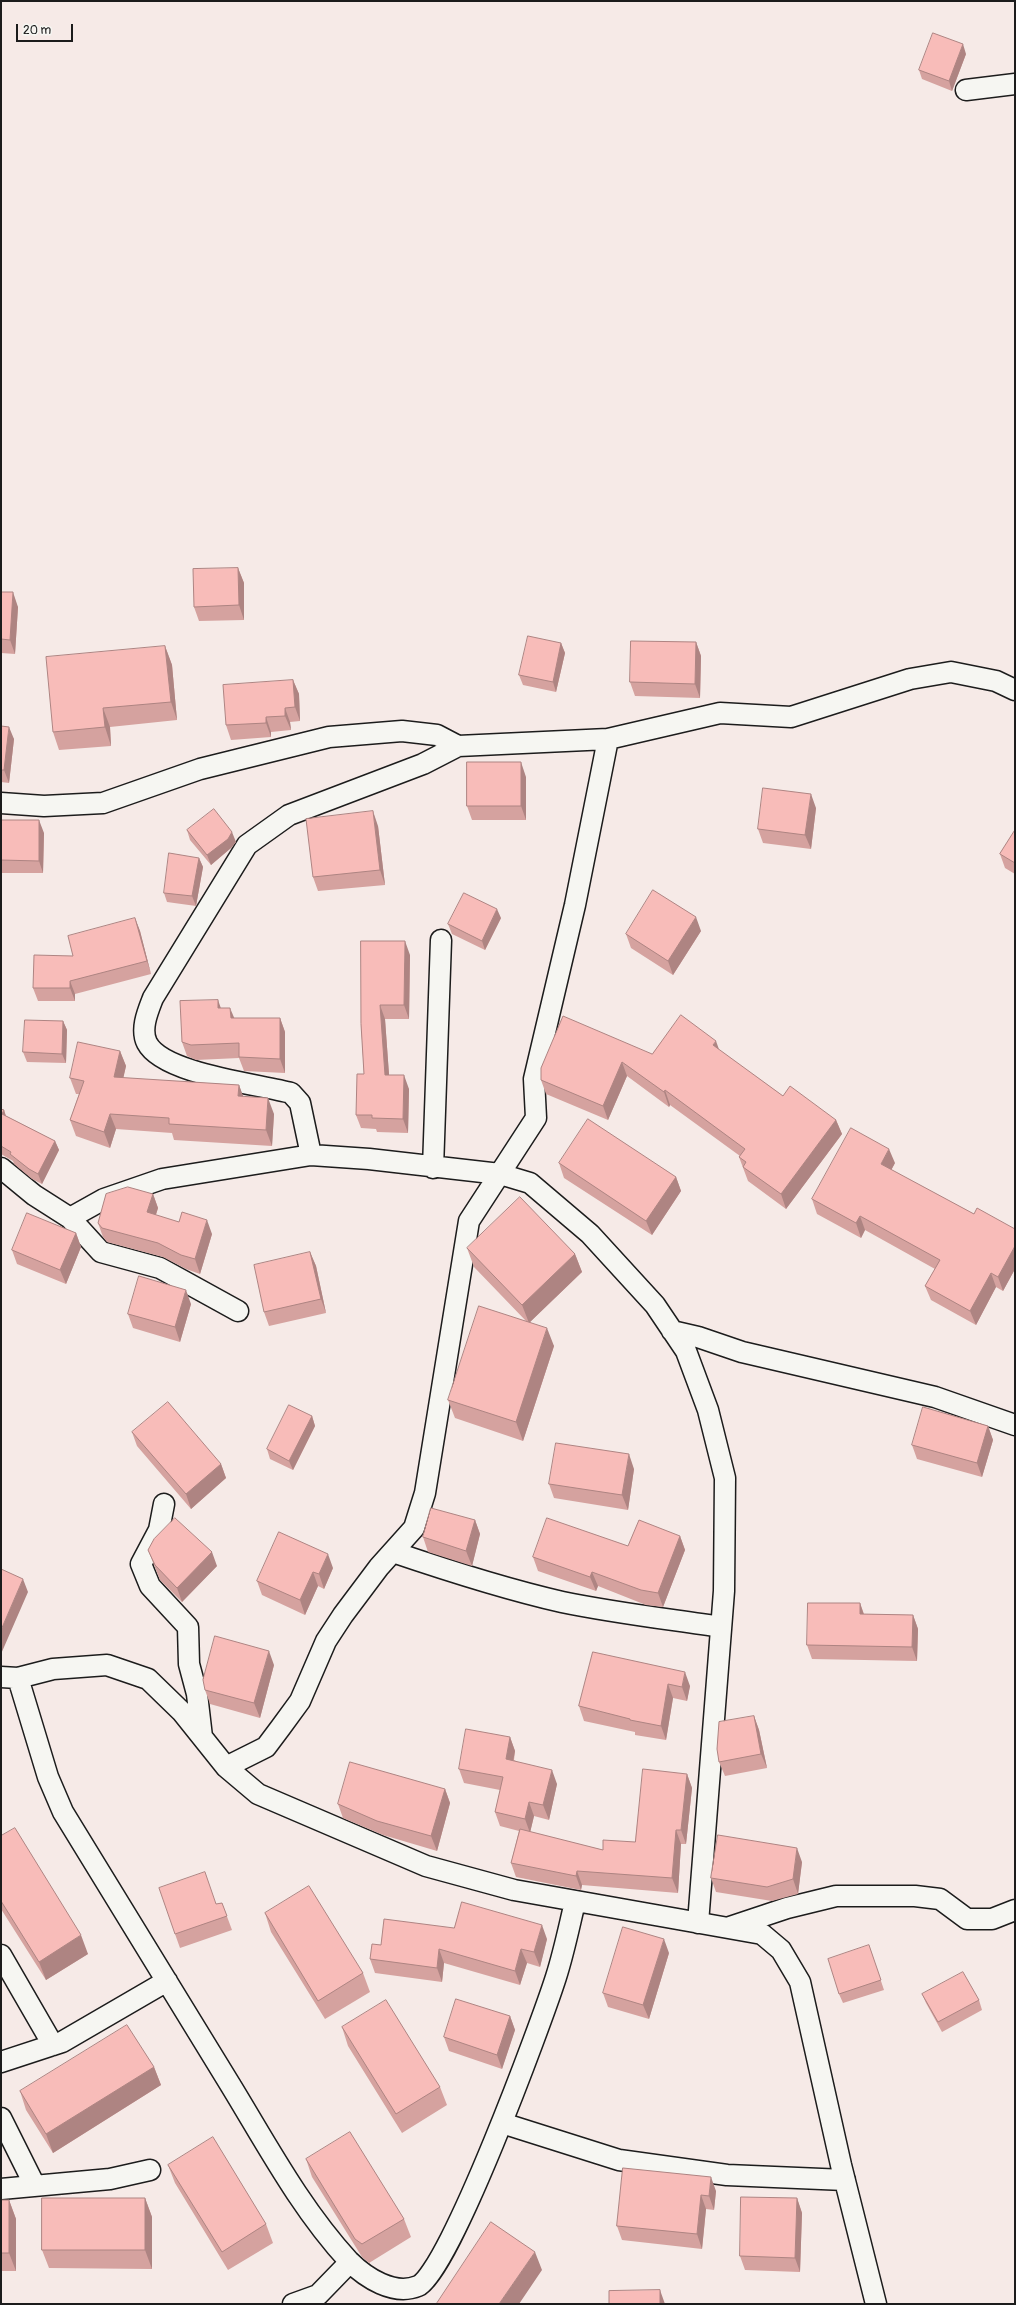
<!DOCTYPE html>
<html>
<head>
<meta charset="utf-8">
<style>
  body { margin:0 }
  #map { position:relative; width:1016px; height:2305px; overflow:hidden; background:#f6eae7; font-family:Pangolin,sans-serif }
  canvas { display:block }
  .frame { position:absolute; inset:0; border:2px solid #1c1c1c; pointer-events:none }
  .scale { position:absolute; left:16px; top:24px; width:57px; height:18px; box-sizing:border-box; border:2px solid #1c1c1c; border-top:0; padding-left:5px; font-size:12px; line-height:14px; white-space:nowrap; color:#1c1c1c; -webkit-text-stroke:3px #f6f6f2; paint-order:stroke }
</style>
</head>
<body>
<div id="map">
<canvas width="1016" height="2305"></canvas>
<div class="frame"></div>
<div class="scale">20 m</div>
</div>
<script>
const ctx = document.querySelector('canvas').getContext('2d');
ctx.lineJoin = 'round';
function strokePath(path, color, width, dash) { ctx.strokeStyle = color; ctx.lineWidth = width; ctx.lineCap = dash ? 'butt' : 'round'; ctx.setLineDash(dash || []); ctx.stroke(path); }
function paint(path, color) { ctx.fillStyle = color; ctx.fill(path, 'evenodd'); }
const minor = new Path2D(`
  M966,90L1015,84
  M1,803L44,806L103,803L200,769L329,737L402,731L437,735L458,746
  M311,1155L300,1103L291,1093C258,1084 163,1074 147,1043C140,1029 148,1011 153,998L247,845L289,815L423,764L458,746L608,739L720,713L791,717L910,679L951,672L996,681L1015,690
  M1,1168L34,1195L70,1218L101,1252L160,1268L238,1311
  M433,1168L441,940
  M70,1218L104,1199L162,1179L311,1155L369,1159L500,1174L530,1183L590,1234L655,1305L686,1351L708,1410L725,1478L724,1591L698,1923
  M672,1331L698,1337L742,1352L935,1397L1015,1425
  M164,1504L159,1530L141,1564L150,1586L188,1627L189,1664L197,1694L202,1737
  M393,1552C449,1571 505,1589 562,1602C615,1613 668,1619 721,1627
  M1,1677L18,1678L53,1669L107,1665L148,1679L182,1712L226,1767L258,1794L426,1866L514,1890L762,1934L781,1950L800,1982L841,2165L876,2304
  M18,1678L48,1777L63,1812C119,1904 175,1995 231,2086C267,2145 301,2209 349,2261C366,2278 394,2296 418,2286C449,2273 542,2021 556,1977C564,1952 569,1927 575,1902
  M226,1767L266,1747L281,1727L300,1701L326,1641L343,1615L379,1567L414,1528L425,1493L469,1221L536,1118L534,1079L575,905L608,739
  M730,1927L787,1908L836,1896H915L940,1899L967,1919H992L1015,1910
  M1,1955L53,2045
  M1,2062L62,2042L167,1981
  M1,2118L35,2186
  M502,2123L619,2160L727,2175L845,2180
  M1,2189L110,2179L150,2170
  M293,2304L318,2295L350,2262`);
const wall = new Path2D(`
  M966,54L952,91L922,79L919,70Z
  M238,568L244,583V620L199,621L194,607Z
  M1,592L18,607L15,654L1,653Z
  M696,642L701,656L700,698L635,696L630,682Z
  M561,643L565,653L556,692L523,685L519,675Z
  M165,646L172,665L177,720L110,727L111,746L59,750L53,732Z
  M293,680L299,694L300,721L290,722L291,730L271,732V737L231,740L226,725Z
  M1,726L14,739L9,783L1,782Z
  M526,777V820H472L467,806Z
  M816,808L811,849L763,843L758,829Z
  M1,820L44,833L43,873H1Z
  M378,826L385,885L318,891L313,877Z
  M187,830L236,842L231,848L211,865L190,840Z
  M1015,830V874L1005,868L1000,854Z
  M199,858L203,867L196,906L167,902L164,893Z
  M135,918L140,931L151,974L75,994V1001H38L33,988L73,956Z
  M501,918L485,950L452,934L448,924Z
  M701,931L673,975L631,948L626,934Z
  M410,955L409,1019H385L389,1075L409,1089L408,1133L377,1132L376,1129L361,1128L356,1115L364,1074L361,1024Z
  M221,1008L234,1018H280L285,1032V1073L244,1071L239,1058L196,1060L187,1056L182,1042Z
  M63,1021L67,1030L66,1063L27,1062L23,1052Z
  M719,1050L783,1096L836,1120L842,1134L786,1209L748,1181L739,1157L740,1156L670,1105L669,1107L627,1076L608,1120L546,1094L541,1080L652,1054Z
  M120,1051L126,1066L123,1078L239,1085L243,1097L274,1114L272,1146L174,1140L172,1133L116,1129L110,1148L76,1136L70,1120L79,1094H76L70,1078Z
  M1,1109L4,1110L6,1116L55,1141L59,1150L42,1184L32,1179L14,1164L13,1161L1,1154Z
  M559,1163L676,1177L681,1191L652,1235L564,1178Z
  M895,1163L891,1170L974,1214L1015,1229V1269L1003,1291L996,1287L976,1325L931,1300L925,1286L935,1269L865,1230L861,1238L817,1214L812,1199Z
  M153,1194L158,1208L156,1215L212,1234L200,1274L186,1269L163,1257L107,1242L103,1237L98,1223Z
  M76,1233L81,1247L66,1284L17,1264L12,1250Z
  M467,1248L575,1254L582,1272L530,1322L554,1346L523,1441L455,1418L448,1400L526,1321L474,1267Z
  M310,1252L316,1266L326,1313L269,1326L264,1312Z
  M191,1304L180,1342L133,1328L128,1314Z
  M312,1416L315,1426L293,1470L270,1459L267,1449Z
  M988,1426L993,1440L982,1477L917,1459L912,1445Z
  M132,1432L221,1464L226,1478L191,1509L137,1446Z
  M634,1469L628,1510L554,1498L549,1484Z
  M475,1520L480,1534L472,1566L428,1552L423,1537Z
  M680,1536L685,1550L663,1607L646,1605L598,1586L596,1591L538,1571L533,1557L628,1546Z
  M148,1550L217,1566L182,1602L160,1580Z
  M333,1568L324,1589L318,1586L305,1615L262,1595L257,1581Z
  M860,1603L864,1614L913,1615L918,1629L917,1661L812,1659L807,1645Z
  M593,1652L690,1686L687,1701L673,1698L666,1740L635,1735V1732L584,1721L579,1706Z
  M274,1665L260,1718L210,1704L205,1690Z
  M754,1716L759,1730L767,1768L725,1776L719,1762Z
  M510,1737L515,1751L514,1760L557,1784L549,1820L534,1816L530,1832L603,1850L635,1842L687,1774L692,1788L686,1844H681L678,1893L582,1885L581,1890L516,1877L511,1863L519,1831L500,1826L495,1812L500,1790L464,1783L459,1769Z
  M445,1789L450,1803L437,1851L383,1835L343,1818L338,1804Z
  M1,1836L88,1954L46,1980L1,1909Z
  M802,1862L798,1894L772,1901L716,1892L711,1878Z
  M222,1903L232,1930L180,1948L175,1934L217,1904Z
  M265,1913L363,1973L370,1992L325,2019L271,1932Z
  M547,1939L540,1967L527,1963L520,1985L444,1963L442,1982L375,1973L370,1959L381,1945Z
  M869,1945L884,1990L843,2003L839,1994Z
  M669,1953L649,2019L608,2007L603,1993Z
  M922,1994L979,2000L982,2010L942,2032L926,2003Z
  M510,2016L515,2030L502,2069L449,2051L444,2037Z
  M342,2027L440,2087L447,2105L402,2133L348,2046Z
  M154,2067L161,2085L53,2153L26,2110L20,2091Z
  M306,2159L404,2219L411,2237L369,2263L362,2257L312,2177Z
  M168,2165L266,2224L273,2243L228,2270L175,2183Z
  M623,2168L716,2191L714,2210L706,2209L702,2249L622,2240L617,2226Z
  M145,2198L152,2217V2269L49,2268L42,2250Z
  M797,2198L802,2213L800,2272L745,2270L740,2256Z
  M1,2200H9L16,2219V2271H1Z`);
const shadedWall = new Path2D(`
  M963,44L966,54L952,91L949,81Z
  M238,568L244,583V620L239,605Z
  M13,592L18,607L15,654L10,640Z
  M696,642L701,656L700,698L695,684Z
  M561,643L565,653L556,692L553,682Z
  M165,646L172,665L177,720L171,702Z
  M293,680L299,694L300,721L295,707Z
  M103,708L110,727L111,746L105,727Z
  M285,708L290,722L291,730L285,716Z
  M266,717L271,732V737L266,723Z
  M9,727L14,739L9,783L4,770Z
  M521,762L526,777V820L521,806Z
  M811,794L816,808L811,849L805,835Z
  M373,811L378,826L385,885L380,870Z
  M39,820L44,833L43,873L39,861Z
  M232,832L236,842L231,848L211,865L207,855Z
  M199,858L203,867L196,906L192,896Z
  M497,909L501,918L485,950L482,941Z
  M696,917L701,931L673,975L668,961Z
  M135,918L140,931L151,974L147,961Z
  M405,941L410,955L409,1019L404,1005Z
  M70,981L75,994V1001L70,988Z
  M218,1000L223,1014L218,1008Z
  M380,1005L385,1019L390,1088L385,1075Z
  M230,1008L236,1022L231,1018Z
  M280,1018L285,1032V1073L280,1059Z
  M63,1021L67,1030L66,1063L62,1054Z
  M716,1041L721,1055L713,1045Z
  M120,1051L126,1066L120,1093L114,1077Z
  M622,1062L627,1076L608,1120L603,1106Z
  M404,1075L409,1089L408,1133L403,1119Z
  M239,1085L245,1101L238,1096Z
  M665,1090L670,1105L669,1107L664,1092Z
  M268,1098L274,1114L272,1146L266,1130Z
  M4,1110L7,1120L2,1114Z
  M110,1114L116,1129L110,1148L104,1132Z
  M836,1120L842,1134L786,1209L781,1194Z
  M55,1141L59,1150L42,1184L38,1174Z
  M889,1149L895,1163L887,1178L881,1164Z
  M676,1177L681,1191L652,1235L646,1221Z
  M153,1194L158,1208L152,1226L147,1212Z
  M860,1216L865,1230L861,1238L856,1223Z
  M207,1220L212,1234L200,1274L195,1259Z
  M76,1233L81,1247L66,1284L60,1270Z
  M1015,1246V1269L1003,1291L998,1277Z
  M310,1252L316,1266L326,1313L321,1299Z
  M575,1254L582,1272L529,1323L522,1305Z
  M991,1273L996,1287L976,1325L970,1311Z
  M186,1290L191,1304L180,1342L175,1327Z
  M547,1328L554,1346L523,1441L516,1422Z
  M312,1416L315,1426L293,1470L289,1461Z
  M988,1426L993,1440L982,1477L977,1463Z
  M629,1454L634,1469L628,1510L622,1495Z
  M221,1464L226,1478L191,1509L186,1494Z
  M475,1520L480,1534L472,1566L466,1551Z
  M680,1536L685,1550L663,1607L658,1593Z
  M212,1552L217,1566L182,1602L177,1588Z
  M328,1554L333,1568L324,1589L319,1574Z
  M313,1572L318,1586L305,1615L300,1600Z
  M592,1572L598,1586L596,1591L590,1577Z
  M23,1579L28,1592L1,1654V1630Z
  M860,1603L865,1618L860,1614Z
  M913,1615L918,1629L917,1661L912,1647Z
  M269,1651L274,1665L260,1718L254,1703Z
  M685,1672L690,1686L687,1701L682,1687Z
  M668,1684L673,1698L666,1740L661,1726Z
  M754,1716L759,1730L767,1768L761,1754Z
  M510,1737L515,1751L511,1773L506,1759Z
  M552,1770L557,1784L549,1820L543,1805Z
  M687,1774L692,1788L686,1844L681,1830Z
  M445,1789L450,1803L437,1851L431,1836Z
  M529,1802L534,1816L530,1833L525,1819Z
  M676,1830L681,1844L678,1893L672,1878Z
  M797,1848L802,1862L798,1894L793,1879Z
  M577,1871L582,1885L581,1890L576,1876Z
  M542,1925L547,1939L540,1967L534,1952Z
  M81,1935L88,1954L46,1980L39,1962Z
  M664,1939L669,1953L649,2019L643,2005Z
  M439,1949L444,1963L442,1982L437,1968Z
  M521,1949L527,1963L520,1985L515,1971Z
  M510,2016L515,2030L502,2069L497,2055Z
  M154,2067L161,2085L53,2153L46,2134Z
  M711,2177L716,2191L714,2210L709,2196Z
  M701,2195L706,2209L702,2249L697,2234Z
  M145,2198L152,2217V2269L145,2250Z
  M797,2198L802,2213L800,2272L795,2258Z
  M9,2200L16,2219V2271L9,2253Z
  M535,2252L542,2270L519,2304H499Z
  M660,2290L665,2304H660Z`);
const building = new Path2D(`
  M933,33L963,44L949,81L919,70Z
  M238,568L239,605L194,607L193,569Z
  M1,592H13L10,640L1,639Z
  M528,636L561,643L553,682L519,675Z
  M631,641L696,642L695,684L630,682Z
  M165,646L171,702L103,708L105,727L53,732L46,657Z
  M293,680L295,707L285,708V716L266,717V723L226,725L223,685Z
  M1,726L9,727L4,770H1Z
  M467,762H521V806H467Z
  M763,788L811,794L805,835L758,829Z
  M214,809L232,832L228,839L207,855L187,830Z
  M373,811L380,870L313,877L306,819Z
  M1,820H39V861L1,860Z
  M1015,830V863L1000,854Z
  M169,853L199,858L192,896L164,893Z
  M653,890L696,917L668,961L626,934Z
  M464,893L497,909L482,941L448,924Z
  M135,918L147,961L70,981V988H33L34,955L73,956L68,936Z
  M361,941H405L404,1005H380L385,1075H404L403,1119L372,1118V1115H356L357,1074H364L361,1024Z
  M218,1000V1008H230L231,1018H280V1059L239,1057V1043L191,1045L182,1042L180,1001Z
  M681,1015L716,1041L713,1045L783,1096L790,1086L836,1120L781,1194L743,1167L746,1162L739,1157L745,1149L665,1090L664,1092L622,1062L603,1106L541,1080V1068L563,1016L652,1054Z
  M25,1020L63,1021L62,1054L23,1052Z
  M78,1042L120,1051L114,1077L239,1085L238,1096L268,1098L266,1130L169,1124V1118L110,1114L104,1132L70,1120L84,1081L70,1078Z
  M1,1109L4,1110L2,1114L55,1141L38,1174L29,1169L10,1154L11,1152L1,1146Z
  M588,1119L676,1177L646,1221L559,1163Z
  M851,1128L889,1149L881,1164L974,1214L977,1208L1015,1229V1246L998,1277L991,1273L970,1311L925,1286L940,1260L860,1216L856,1223L812,1199Z
  M128,1187L153,1194L147,1212L179,1222L182,1212L207,1220L195,1259L181,1255L158,1243L102,1228L98,1223L106,1194Z
  M520,1197L575,1254L522,1305L467,1248Z
  M27,1213L76,1233L60,1270L12,1250Z
  M310,1252L321,1299L264,1312L254,1265Z
  M139,1276L186,1290L175,1327L128,1314Z
  M479,1306L547,1328L516,1422L448,1400Z
  M168,1402L221,1464L186,1494L132,1432Z
  M289,1405L312,1416L289,1461L267,1449Z
  M923,1407L988,1426L977,1463L912,1445Z
  M556,1443L629,1454L622,1495L549,1484Z
  M431,1508L475,1520L466,1551L423,1537Z
  M175,1518L212,1552L177,1588L155,1565L148,1550L154,1539Z
  M547,1518L628,1546L639,1520L680,1536L658,1593L641,1590L592,1572L590,1577L533,1557Z
  M279,1532L328,1554L319,1574L313,1572L300,1600L257,1581Z
  M1,1569L23,1579L1,1630Z
  M808,1603H860V1614L913,1615L912,1647L807,1645Z
  M215,1636L269,1651L254,1703L205,1690L203,1680Z
  M593,1652L685,1672L682,1687L668,1684L661,1726L630,1720V1719L579,1706Z
  M754,1716L761,1754L719,1762L717,1749L719,1722Z
  M466,1729L510,1737L506,1759L552,1770L543,1805L529,1802L525,1819L495,1812L503,1777L459,1769Z
  M350,1762L445,1789L431,1836L377,1821L338,1804Z
  M643,1769L687,1774L681,1830H676L672,1878L577,1871L576,1876L511,1863L520,1829L603,1850V1840L635,1842Z
  M15,1828L81,1935L39,1962L1,1901V1836Z
  M718,1835L797,1848L793,1879L767,1887L711,1878Z
  M205,1872L216,1904L222,1903L227,1916L175,1934L159,1888Z
  M309,1886L363,1973L318,2001L265,1913Z
  M462,1902L542,1925L534,1952L521,1949L515,1971L439,1949L437,1968L370,1959L372,1944L381,1945L384,1919L454,1928Z
  M623,1927L664,1939L643,2005L603,1993Z
  M869,1945L881,1980L839,1994L828,1959Z
  M963,1972L979,2000L938,2022L922,1994Z
  M456,1999L510,2016L497,2055L444,2037Z
  M386,2000L440,2087L396,2114L342,2027Z
  M127,2025L154,2067L46,2134L20,2091Z
  M350,2132L404,2219L362,2244L355,2239L306,2159Z
  M213,2137L266,2224L222,2252L168,2165Z
  M623,2168L711,2177L709,2196L701,2195L697,2234L617,2226Z
  M741,2197L797,2198L795,2258L740,2256Z
  M42,2198H145V2250H42Z
  M1,2200H9V2253H1Z
  M491,2222L535,2252L499,2304H437V2303Z
  M660,2290V2304H609V2291Z`);
strokePath(minor, '#1c1c1c', 23);
strokePath(minor, '#f6f6f2', 20);
paint(wall, '#d5a29f');
paint(shadedWall, '#ae8482');
paint(building, '#f8bcb9');
strokePath(building, '#ae8482', 1);
</script>
</body>
</html>
